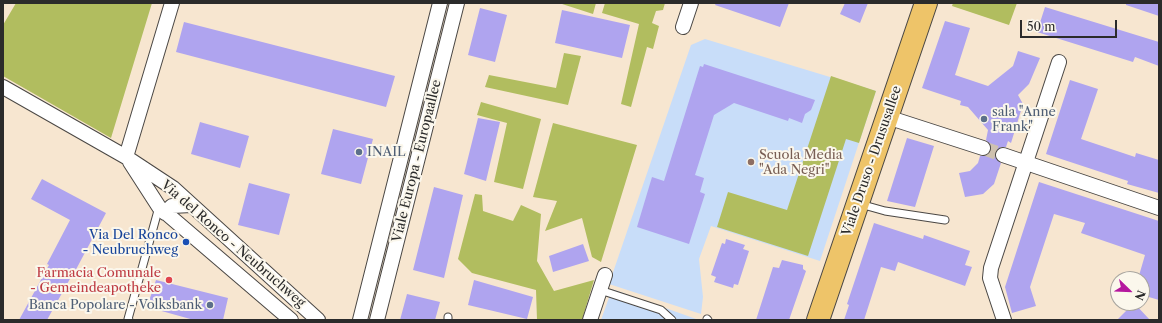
<!DOCTYPE html>
<html>
<head>
<meta charset="utf-8">
<style>
  body { margin:0 }
  #map { position:relative; width:1162px; height:323px; overflow:hidden; background:#f7e6d0; font-family:"Libre Caslon Text",serif }
  canvas { display:block }
  .frame { position:absolute; inset:0; border:4px solid #2b2b2b; pointer-events:none }
  .north { position:absolute; left:1110px; top:271px; width:40px; height:40px; box-sizing:border-box; background:#fbf7ec; border:1px solid #a8a59f; border-radius:50%; rotate:113deg; font-size:11px; font-weight:700; line-height:16px; text-align:center; color:#2b2b2b }
  .north::after { content:''; display:block; margin:auto; width:14px; height:18px; background:#b5179e; clip-path:polygon(50% 0,100% 100%,50% 72%,0 100%) }
  .scale { position:absolute; left:1020px; top:20px; width:97px; height:18px; box-sizing:border-box; border:2px solid #2b2b2b; border-top:0; padding-left:5px; font-size:12px; line-height:14px; white-space:nowrap; color:#2b2b2b; -webkit-text-stroke:3px #fbf7ec; paint-order:stroke }
</style>
</head>
<body>
<div id="map">
<canvas width="1162" height="323"></canvas>
<div class="frame"></div>
<div class="north">N</div>
<div class="scale">50 m</div>
</div>
<script>
const ctx = document.querySelector('canvas').getContext('2d');
ctx.lineJoin = 'round';
function paint(path, color) { ctx.fillStyle = color; ctx.fill(path, 'evenodd'); }
function strokePath(path, color, width, dash) { ctx.strokeStyle = color; ctx.lineWidth = width; ctx.lineCap = dash ? 'butt' : 'round'; ctx.setLineDash(dash || []); ctx.stroke(path); }
function write(font, color, halo, rows, align = 'center') {
  ctx.font = font + ' "Libre Caslon Text",serif'; ctx.lineWidth = 4; ctx.setLineDash([]); ctx.textBaseline = 'middle'; ctx.strokeStyle = halo; ctx.fillStyle = color; for (const [text, x, y, turn = 0] of rows) {
    ctx.save(); ctx.translate(x, y); ctx.rotate((+turn || 0) * Math.PI / 180); ctx.textAlign = isNaN(turn) ? turn : align; if (halo) ctx.strokeText(text, 0, 0); ctx.fillText(text, 0, 0); ctx.restore();
  }
}
const built = new Path2D(`
  M705,39L876,91L820,261L711,226L699,259L703,297L701,314L609,284L691,45Z
  M612,289L699,320H601Z`);
const green = new Path2D(`
  M16,3H152L111,138L3,76V25Z
  M559,3H596L593,14Z
  M605,3H665L663,10L656,11L652,23L659,26L653,49L647,47L631,107L621,104L639,24L602,13Z
  M953,3H1017L1009,25L952,6Z
  M564,53L581,56L568,105L485,87L489,75L556,88Z
  M831,76L876,91L859,143L846,139L808,256L717,227L728,192L787,210Z
  M481,102L541,119L523,189L494,182L507,123L477,115Z
  M553,123L637,145L601,262L592,257L582,218L545,231L557,201L533,197Z
  M475,194L482,195L483,211L513,221L521,205L541,214L537,261L554,291L594,280L582,320H537L536,290L472,273L458,259Z`);
const building = new Path2D(`
  M716,3H789L780,27L715,5Z
  M845,3H868L860,23L840,14Z
  M1126,3H1159V16L1126,5Z
  M1045,7L1159,42V66L1135,57L1133,62L1037,32Z
  M480,8L507,15L495,62L468,55Z
  M562,10L630,25L622,58L555,43Z
  M945,21L970,28L955,75L988,86L1013,66L1018,51L1040,58L1029,84L1018,95L1023,104L1011,143L1008,141L1006,147H1001L995,152V157L1001,163L994,184L983,194L965,197L959,173L970,171L978,163L980,156L989,154L991,147L986,140L988,130L968,107L960,105L961,101L922,88Z
  M184,22L395,76L386,107L176,52Z
  M704,64L815,100L811,110L805,114L802,123L789,118L788,121L734,103L714,115L695,175L704,178L700,192L705,194L689,244L637,227L652,177L664,181L700,66L703,67Z
  M1070,80L1098,89L1081,139L1135,157L1136,153L1159,160V193L1127,184L1128,181L1046,154Z
  M478,118L500,122L486,181L464,174Z
  M200,122L249,136L240,168L191,154Z
  M333,129L373,139L361,184L321,174Z
  M907,138L934,146L915,207L887,201Z
  M42,179L106,213L72,277H71L47,320H19L49,265L47,264L70,220L31,199Z
  M1039,182L1159,221V300L1142,295V279H1138L1145,255L1081,233L1085,223L1054,214L1030,287L1036,306L1012,313L1005,287Z
  M249,183L290,194L279,235L238,225Z
  M434,187L463,195L444,278L413,270Z
  M874,223L923,239L924,235L970,251L965,265L972,267L965,286L898,262L895,271L881,267L864,320H844L849,305L847,304Z
  M726,239L745,245L743,249L749,251L738,285L734,284L733,288L714,282L716,277L711,275L722,243L725,244Z
  M583,244L589,261L553,272L549,256Z
  M782,260L803,265V269L806,271L789,320H756L773,267L779,268Z
  M156,280L228,298L223,320H194L147,307Z
  M474,280L533,297L527,319L468,305Z
  M407,294L440,302L435,320H400Z
  M1134,303L1150,320H1117Z`);
const streetTunnel = new Path2D(`
  M983,148L1003,155`);
const lane = new Path2D(`
  M860,204L885,211L945,220
  M600,290L661,310L672,320
  M707,319L708,320
  M129,320L128,319L159,207
  M448,320V317`);
const street = new Path2D(`
  M683,27L691,3
  M3,87L126,157L173,188L318,320
  M887,117L983,148
  M1003,155L1159,208
  M126,157L172,3
  M130,162L159,207L291,320
  M165,213L172,206L191,205
  M360,320L440,3
  M377,320L457,3
  M590,320L605,275
  M1004,320L990,278L991,268L1059,62`);
const primary = new Path2D(`
  M818,320L926,3`);
const markers = [
  [984,119,4,"#5c6f8a"],
  [359,152,4,"#5c6f8a"],
  [751,162,4,"#8d6e63"],
  [186,242,4,"#1a4fb4"],
  [169,280,4,"#e0444e"],
  [210,305,4,"#5c6f8a"]
];
const serviceNames = [
  ["sala \"Anne",992,112],
  ["Frank\"",992,127],
  ["INAIL",367,152],
  ["Banca Popolare - Volksbank",202,305,"right"]
];
const educationNames = [
  ["Scuola Media",759,155],
  ["\"Ada Negri\"",759,170]
];
const streetNames = [
  ["Viale Europa - Europaallee",417,161,-76],
  ["Viale Druso - Drususallee",872,161,-71],
  ["Via del Ronco - Neubruchweg",233,244,41]
];
const transitNames = [
  ["Via Del Ronco",178,235],
  ["- Neubruchweg",178,250]
];
const healthNames = [
  ["Farmacia Comunale",161,273],
  ["- Gemeindeapotheke",161,288]
];
paint(built, '#c8ddf9');
paint(green, '#b1bd5f');
paint(building, '#afa4ef');
strokePath(streetTunnel, '#cec1af', 14, [14, 7]);
strokePath(lane, '#4a4744', 9);
strokePath(street, '#4a4744', 16);
strokePath(primary, '#4a4744', 24);
strokePath(lane, '#fff', 7);
strokePath(street, '#fff', 14);
strokePath(primary, '#eec469', 22);
for (const [x, y, r, color] of markers) { const dot = new Path2D(); dot.arc(x, y, r, 0, 2 * Math.PI); ctx.fillStyle = color; ctx.fill(dot); strokePath(dot, '#fbf7ec', 1.5); }
write('13px', '#4e5e75', '#fbf7ec', serviceNames, 'left');
write('13px', '#785e54', '#fbf7ec', educationNames, 'left');
write('13px', '#2b2b2b', '#fbf7ec', streetNames);
write('13px', '#164399', '#fbf7ec', transitNames, 'right');
write('13px', '#be3a42', '#fbf7ec', healthNames, 'right');
</script>
</body>
</html>
